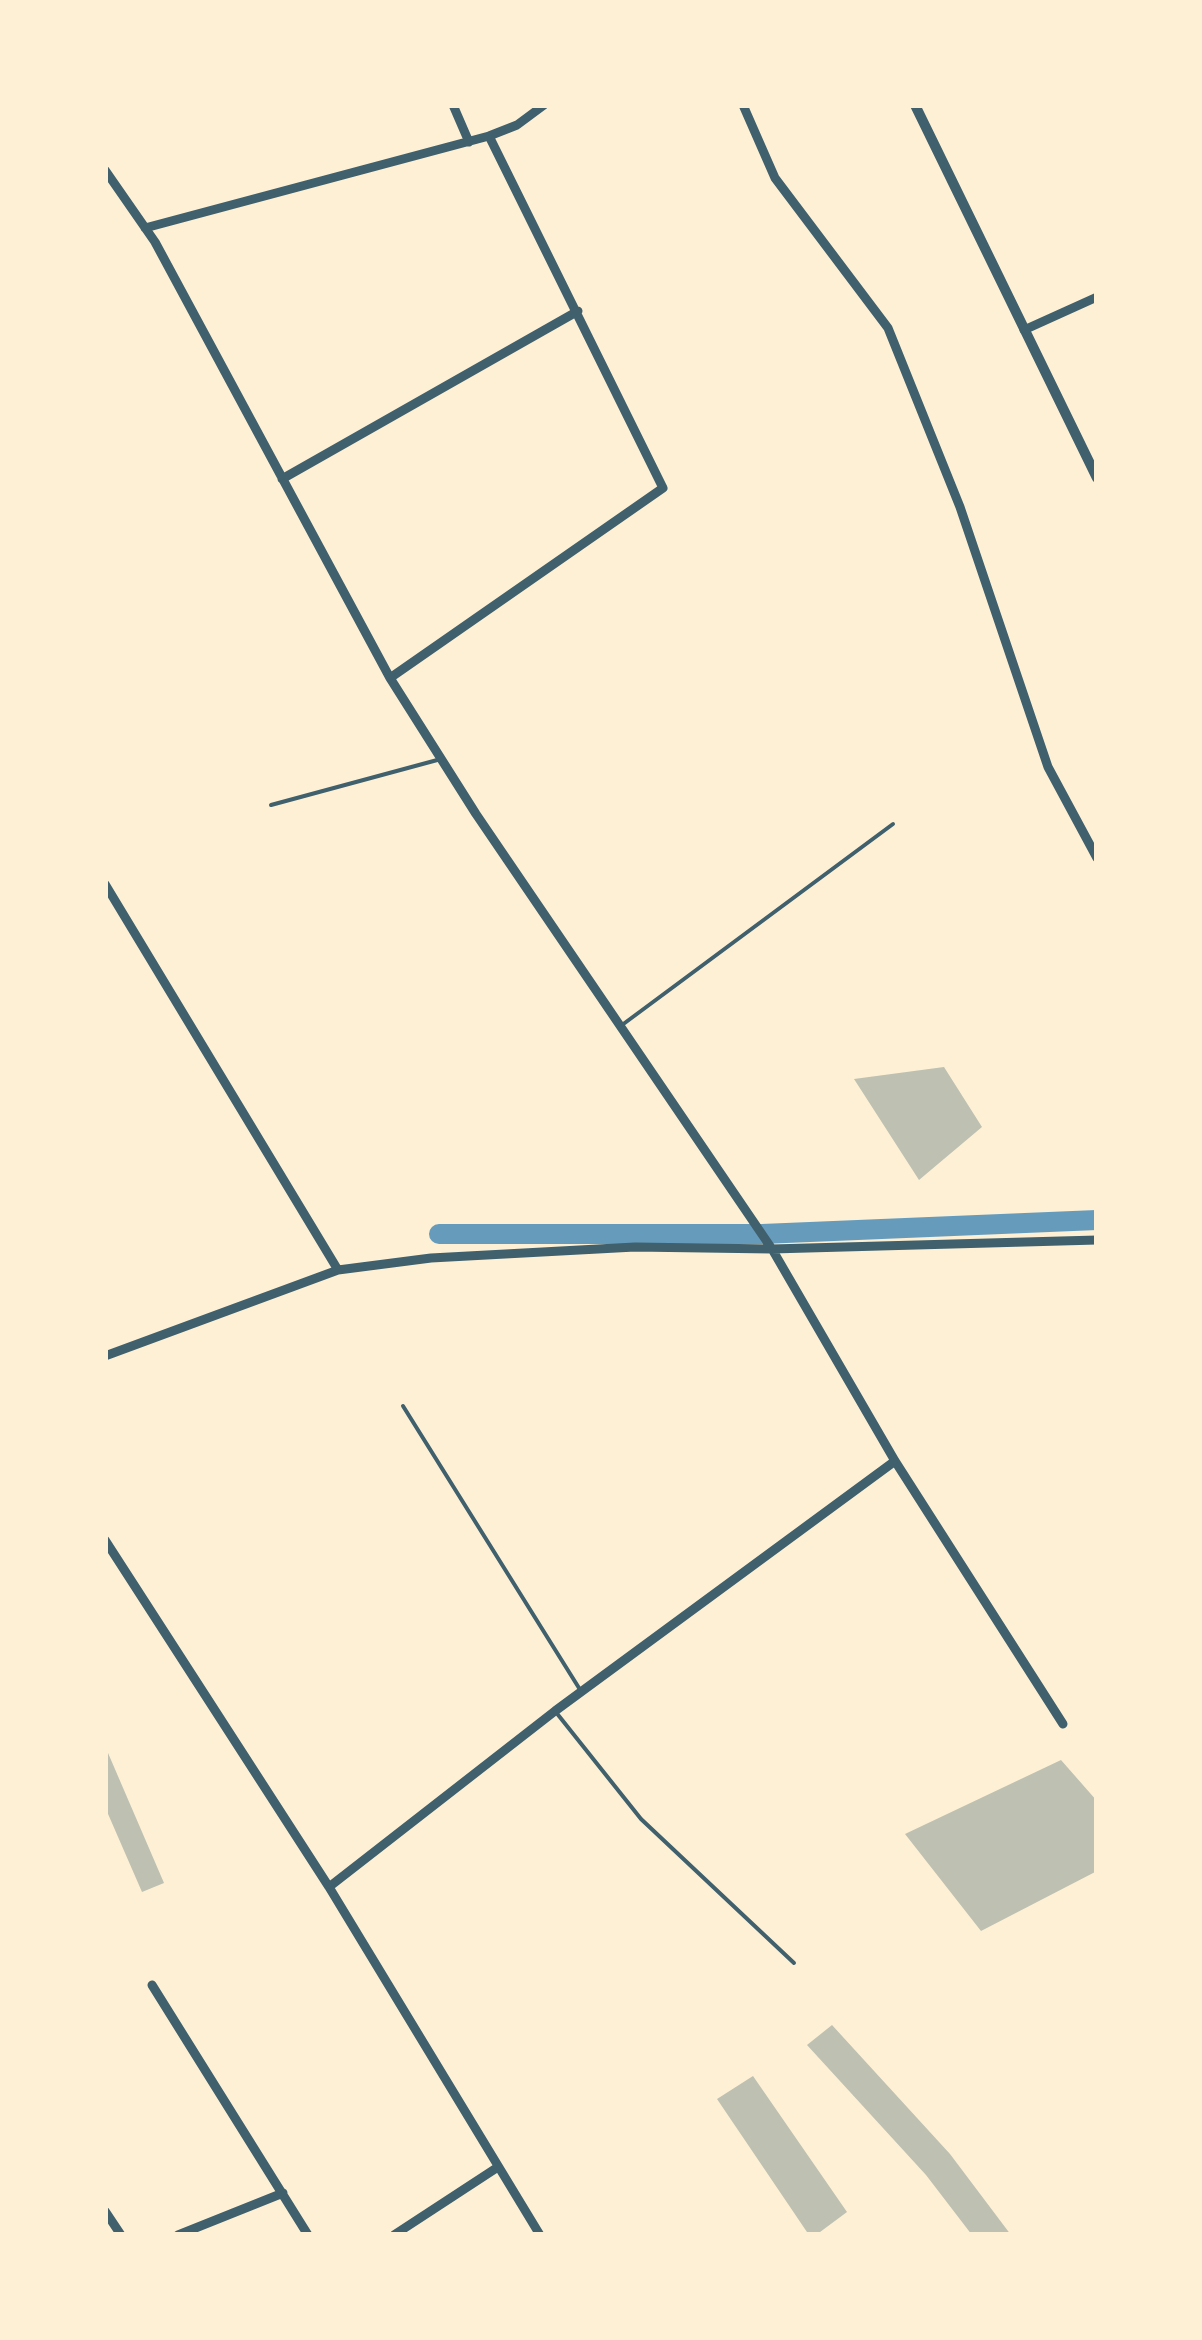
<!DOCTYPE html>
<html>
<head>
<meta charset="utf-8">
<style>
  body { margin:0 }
  #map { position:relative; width:1202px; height:2340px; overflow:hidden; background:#fdf0d5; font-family:"Roboto Serif",serif }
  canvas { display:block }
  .frame { position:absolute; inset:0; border:108px solid #fdf0d5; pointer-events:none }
</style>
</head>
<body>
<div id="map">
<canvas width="1202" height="2340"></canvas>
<div class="frame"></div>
</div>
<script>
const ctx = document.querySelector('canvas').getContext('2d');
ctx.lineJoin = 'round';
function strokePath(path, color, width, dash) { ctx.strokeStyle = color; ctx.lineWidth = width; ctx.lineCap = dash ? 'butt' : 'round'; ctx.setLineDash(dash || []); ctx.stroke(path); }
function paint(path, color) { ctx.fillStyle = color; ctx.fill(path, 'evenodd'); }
const canal = new Path2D(`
  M439,1234H762L1097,1220`);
const building = new Path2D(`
  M944,1067L982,1127L919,1180L854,1079Z
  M105,1746L164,1883L142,1892L105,1807Z
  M1061,1760L1097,1801V1871L981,1931L905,1834Z
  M832,2025L950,2154L1011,2235H972L926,2175L807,2045Z
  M753,2076L847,2212L816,2235H809L717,2099Z`);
const service = new Path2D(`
  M271,805L441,759
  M622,1025L893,824
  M403,1406L579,1688
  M555,1711L641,1819L794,1963`);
const minor = new Path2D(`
  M453,105L469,142
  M743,105L775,178L888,328L960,507L1048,767L1097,858
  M105,170L155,242L390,678L476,814L772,1249L895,1461L1063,1724
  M145,228L489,136L517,125L544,105
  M1024,330L1097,297
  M282,479L578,311
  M390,678L663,488L489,136
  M105,884L338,1270
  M105,1356L338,1270L431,1258L635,1247L772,1249L1097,1240
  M105,1540L329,1887L540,2235
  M329,1887L555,1711L895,1461
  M152,1985L308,2235
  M105,2211L121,2235
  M178,2235L283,2193
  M394,2235L498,2167`);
const tertiary = new Path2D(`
  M915,105L1097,478`);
strokePath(canal, '#669bbc', 20);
paint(building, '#bec0b2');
strokePath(service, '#3f606c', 4);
strokePath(minor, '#3f606c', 9);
strokePath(tertiary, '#3f606c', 10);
</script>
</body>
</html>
